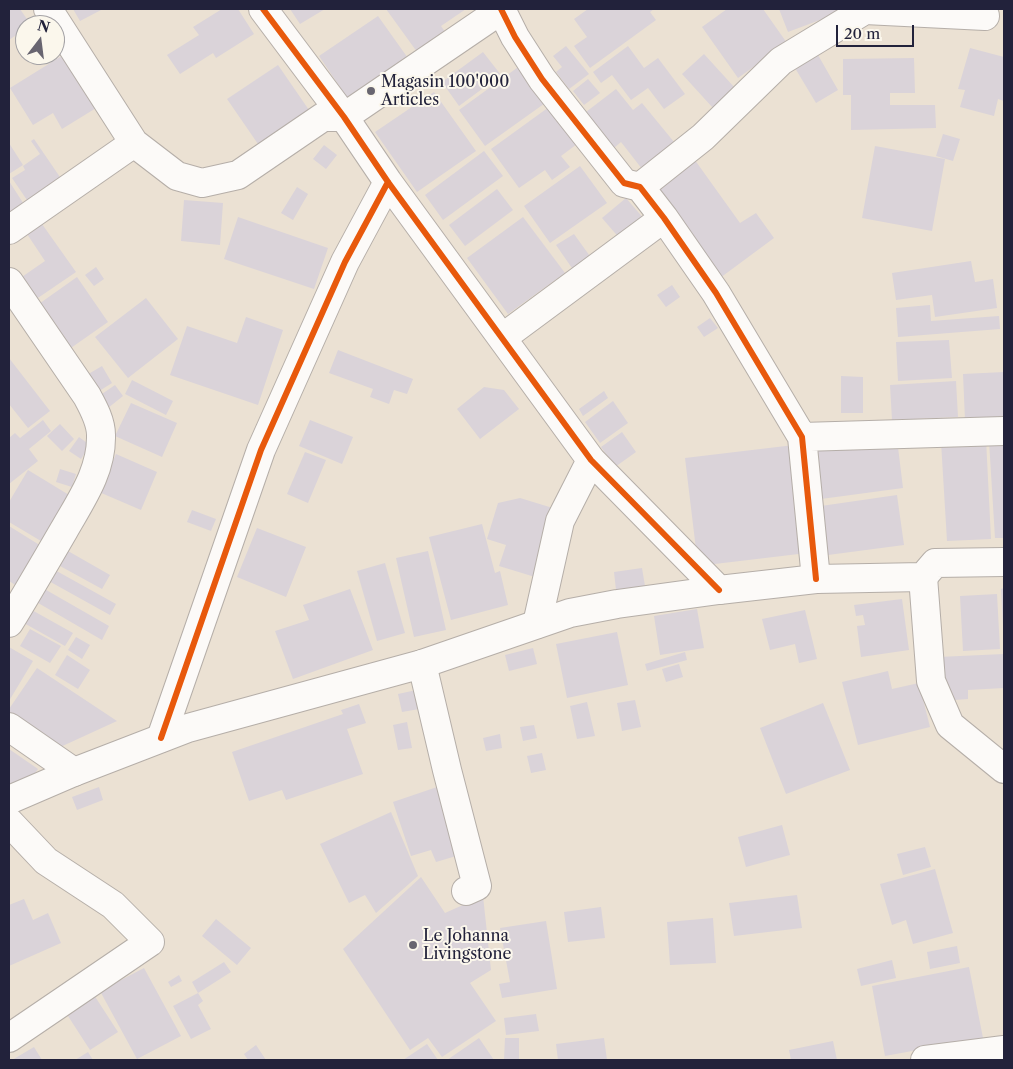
<!DOCTYPE html>
<html>
<head>
<meta charset="utf-8">
<style>
  body { margin:0 }
  #map { position:relative; width:1013px; height:1069px; overflow:hidden; background:#ebe1d3; font-family:"Libre Caslon Text",serif }
  canvas { display:block }
  .frame { position:absolute; inset:0; border:10px solid #22223b; pointer-events:none }
  .north { position:absolute; left:15px; top:15px; width:50px; height:50px; box-sizing:border-box; background:#fbf7ec; border:1px solid #a4a2a5; border-radius:50%; rotate:15deg; font-size:14px; font-weight:700; line-height:20px; text-align:center; color:#22223b }
  .north::after { content:''; display:block; margin:auto; width:18px; height:22px; background:#686570; clip-path:polygon(50% 0,100% 100%,50% 72%,0 100%) }
  .scale { position:absolute; left:836px; top:25px; width:78px; height:22px; box-sizing:border-box; border:2px solid #22223b; border-top:0; padding-left:6px; font-size:15px; line-height:18px; white-space:nowrap; color:#22223b; -webkit-text-stroke:4px #fbf7ec; paint-order:stroke }
</style>
</head>
<body>
<div id="map">
<canvas width="1013" height="1069"></canvas>
<div class="frame"></div>
<div class="north">N</div>
<div class="scale">20 m</div>
</div>
<script>
const ctx = document.querySelector('canvas').getContext('2d');
ctx.lineJoin = 'round';
function paint(path, color) { ctx.fillStyle = color; ctx.fill(path, 'evenodd'); }
function strokePath(path, color, width, dash) { ctx.strokeStyle = color; ctx.lineWidth = width; ctx.lineCap = dash ? 'butt' : 'round'; ctx.setLineDash(dash || []); ctx.stroke(path); }
function write(font, color, halo, rows, align = 'center') {
  ctx.font = font + ' "Libre Caslon Text",serif'; ctx.lineWidth = 4; ctx.setLineDash([]); ctx.textBaseline = 'middle'; ctx.strokeStyle = halo; ctx.fillStyle = color; for (const [text, x, y, turn = 0] of rows) {
    ctx.save(); ctx.translate(x, y); ctx.rotate((+turn || 0) * Math.PI / 180); ctx.textAlign = isNaN(turn) ? turn : align; if (halo) ctx.strokeText(text, 0, 0); ctx.fillText(text, 0, 0); ctx.restore();
  }
}
const building = new Path2D(`
  M9,9H20L31,25H25V29L9,40Z
  M73,9H103L80,21Z
  M222,9H238L254,34L216,58L213,53L180,74L167,55L199,35L193,27Z
  M290,9H325L300,24Z
  M386,9H466L441,26L448,36L420,56Z
  M588,9H654L650,12L656,20L590,68L574,46L587,37L574,19Z
  M727,9H763L787,43L738,78L702,27Z
  M779,9H849L788,32Z
  M378,16L410,61L350,102L319,56Z
  M566,46L589,74L569,89L556,72L562,67L553,56Z
  M628,46L644,68L658,58L685,94L664,109L648,88L631,100L612,75L601,83L593,72Z
  M970,48L1004,57V101L998,99L994,116L960,107L965,90L958,89Z
  M68,52L101,105L62,129L53,113L33,125L10,88Z
  M483,52L501,75L459,106L442,82Z
  M704,54L735,88L713,108L682,74Z
  M818,55L838,90L816,103L795,68Z
  M914,58L915,93H890V105H935L936,128L851,130V95H843V59Z
  M278,65L309,110L258,144L227,99Z
  M521,65L548,101L485,146L459,110Z
  M588,79L600,93L584,105L573,91Z
  M616,89L633,110L642,103L679,148L646,174L621,142L614,148L586,112Z
  M434,92L476,151L417,192L375,132Z
  M549,107L577,144L561,156L570,167L552,180L545,170L519,188L491,149Z
  M943,134L960,139L953,161L936,156Z
  M34,139L62,180L29,203L12,178L25,170L23,166L40,154L31,141Z
  M9,143L23,165L9,174Z
  M324,145L337,155L326,169L313,159Z
  M875,146L945,159L932,231L862,218Z
  M484,151L503,176L443,220L425,195Z
  M692,156L740,223L756,213L774,238L720,278L652,185Z
  M580,166L607,203L550,243L524,206Z
  M9,181L27,209L9,220Z
  M297,187L308,194L293,220L281,213Z
  M497,189L513,210L465,246L449,225Z
  M626,198L645,220L621,240L602,218Z
  M184,200L223,203L220,245L181,241Z
  M238,217L328,248L314,289L224,259Z
  M523,217L565,273L508,314L467,258Z
  M42,224L76,272L32,302L16,281L45,261L27,234Z
  M574,234L592,259L574,271L556,245Z
  M971,261L975,282L993,279L997,308L935,317L932,295L896,300L892,273Z
  M96,267L104,279L94,286L85,275Z
  M77,277L108,322L68,350L36,306Z
  M672,285L680,297L666,307L657,295Z
  M146,298L178,339L128,378L95,337Z
  M930,305L931,321L999,316L1000,329L898,337L896,308Z
  M246,317L283,330L258,405L170,375L187,326L237,343Z
  M710,318L718,328L704,337L697,327Z
  M949,340L952,378L898,381L896,342Z
  M338,350L413,379L407,394L394,390L389,404L370,397L373,389L329,373Z
  M9,358L50,411L28,428L9,404Z
  M102,366L112,383L96,393L85,376Z
  M1004,372V419L965,420L963,374Z
  M841,376L863,377V413H841Z
  M132,380L173,401L166,415L125,394Z
  M956,381L958,417L892,420L890,385Z
  M115,385L123,396L108,408L99,396Z
  M484,387L504,390L519,409L480,439L457,409Z
  M604,391L608,398L583,416L579,409Z
  M613,401L628,423L600,443L585,422Z
  M131,403L177,423L162,457L115,436Z
  M43,420L51,431L29,449L38,461L9,484V438L15,433L20,438Z
  M310,420L353,437L342,464L299,446Z
  M60,424L74,439L62,451L47,436Z
  M622,432L636,452L615,467L601,447Z
  M79,437L90,445L81,459L69,451Z
  M897,439L903,488L821,499L814,450Z
  M986,439L991,539L947,541L941,442Z
  M1004,440V538H995L989,441Z
  M794,445L807,553L698,566L685,458Z
  M305,452L326,460L308,503L287,494Z
  M116,454L157,472L141,510L99,492Z
  M60,469L76,474L72,487L56,482Z
  M28,470L74,498L46,544L9,522V502Z
  M897,495L904,545L828,555L821,506Z
  M520,498L556,509L535,577L499,566L506,545L487,539L498,503Z
  M192,510L216,519L211,531L187,522Z
  M482,524L495,573L500,571L508,605L451,620L429,537Z
  M9,526L46,549L20,588L9,581Z
  M257,528L306,547L286,597L237,577Z
  M68,551L110,575L102,589L60,566Z
  M428,551L446,630L414,637L396,558Z
  M385,563L405,633L377,641L357,571Z
  M642,568L645,586L616,590L614,572Z
  M53,569L116,604L110,615L47,580Z
  M41,587L109,626L102,640L33,600Z
  M1004,588V626H1003L1001,589Z
  M350,589L373,650L293,679L275,631L309,620L303,605Z
  M997,594L1000,649L963,651L960,596Z
  M902,599L909,650L861,657L857,626L865,625L863,615L856,616L854,605Z
  M30,609L73,633L65,646L22,622Z
  M697,609L704,648L660,655L654,616Z
  M805,610L817,659L799,663L795,644L770,650L762,619Z
  M30,629L61,646L50,663L20,646Z
  M617,632L628,685L567,698L556,644Z
  M76,637L90,645L82,659L68,650Z
  M9,647L33,661L9,701Z
  M533,648L537,664L509,671L505,655Z
  M685,652L687,660L647,671L645,664Z
  M1004,654V688L968,690V699L941,701L938,657Z
  M67,655L90,670L78,689L55,675Z
  M679,664L683,677L666,682L662,669Z
  M37,668L117,721L56,749L9,717V709Z
  M888,671L892,689L919,683L930,727L858,745L842,682Z
  M421,689L425,708L402,712L398,694Z
  M635,700L641,727L622,731L617,703Z
  M587,702L595,736L577,739L570,706Z
  M823,703L850,770L786,794L760,728Z
  M359,704L366,723L347,729L363,774L286,800L282,790L249,801L232,752L343,714L341,710Z
  M407,722L412,748L398,750L393,725Z
  M534,725L537,738L523,741L520,727Z
  M500,734L502,748L486,751L483,738Z
  M9,749L38,769L23,790L9,784Z
  M542,753L546,770L531,773L527,756Z
  M440,786L463,854L436,862L431,850L411,856L393,802Z
  M99,787L103,800L77,810L72,797Z
  M391,812L418,876L376,913L365,895L349,903L320,844Z
  M782,825L790,855L746,867L738,837Z
  M925,847L931,867L903,875L897,854Z
  M935,869L953,933L913,944L906,920L892,925L880,884Z
  M421,877L445,913L483,896L491,970L470,983L496,1021L442,1057L428,1038L410,1050L343,949Z
  M797,895L802,928L734,936L729,903Z
  M24,899L33,920L48,913L61,943L9,966V905Z
  M601,907L605,938L568,942L564,912Z
  M713,918L716,963L670,965L667,922Z
  M216,919L251,948L237,965L202,936Z
  M546,921L557,989L502,998L499,984L510,982L500,928Z
  M957,946L960,963L930,969L927,952Z
  M892,960L896,978L861,986L857,969Z
  M224,962L231,972L198,993L192,982Z
  M969,967L983,1038L885,1056L872,986Z
  M144,968L181,1036L137,1059L100,991Z
  M179,975L182,981L171,987L168,982Z
  M198,993L203,1001L198,1005L211,1029L191,1039L173,1006Z
  M94,995L118,1032L90,1050L66,1013Z
  M536,1014L539,1031L506,1035L504,1018Z
  M479,1038L494,1060H447Z
  M505,1038H519V1060H504Z
  M604,1038L607,1060H558L556,1044Z
  M833,1041L837,1060H791L789,1050Z
  M427,1044L438,1060H403Z
  M256,1045L266,1060H248L244,1054Z
  M34,1047L42,1060H12Z
  M88,1052L93,1060H75Z`);
const minor = new Path2D(`
  M48,9L134,143L177,176L202,183L238,175L323,117H344L501,10
  M263,9L344,117L388,182L591,460L719,590
  M501,9L515,37L542,79L624,183L640,187L664,218L716,293L802,437L816,579
  M640,187L703,137L781,61L865,10L985,16
  M9,230L134,143
  M9,282L87,396C93,407 101,421 101,435C102,471 81,500 64,530C46,561 28,592 9,623
  M502,338L664,218
  M802,437L1004,431
  M923,577L931,681L950,725L1004,769
  M537,624L560,521L591,460
  M422,664L447,770L477,886L466,891
  M9,727L74,772
  M161,738L261,450L345,262L388,182
  M9,822L46,861L113,905L150,942L9,1038
  M925,1060L1004,1050`);
const major = new Path2D(`
  M9,800L74,772L188,728L422,664L570,613L617,604L719,590L816,579L923,577L935,563L1004,562`);
const cycleway = new Path2D(`
  M263,9L344,117L388,182L591,460L719,590
  M501,9L515,37L542,79L624,183L640,187L664,218L716,293L802,437L816,579
  M161,738L261,450L345,262L388,182`);
const markers = [
  [371,91,5,"#686570"],
  [413,945,5,"#686570"]
];
const poiNames = [
  ["Magasin 100'000",381,82],
  ["Articles",381,100],
  ["Le Johanna",423,936],
  ["Livingstone",423,954]
];
paint(building, '#dad3d9');
strokePath(minor, '#b5aea8', 30);
strokePath(major, '#b5aea8', 30);
strokePath(minor, '#fcfaf8', 28);
strokePath(major, '#fcfaf8', 28);
strokePath(cycleway, '#e8590c', 6);
for (const [x, y, r, color] of markers) { const dot = new Path2D(); dot.arc(x, y, r, 0, 2 * Math.PI); ctx.fillStyle = color; ctx.fill(dot); strokePath(dot, '#fbf7ec', 2); }
write('16px', '#22223b', '#fbf7ec', poiNames, 'left');
</script>
</body>
</html>
